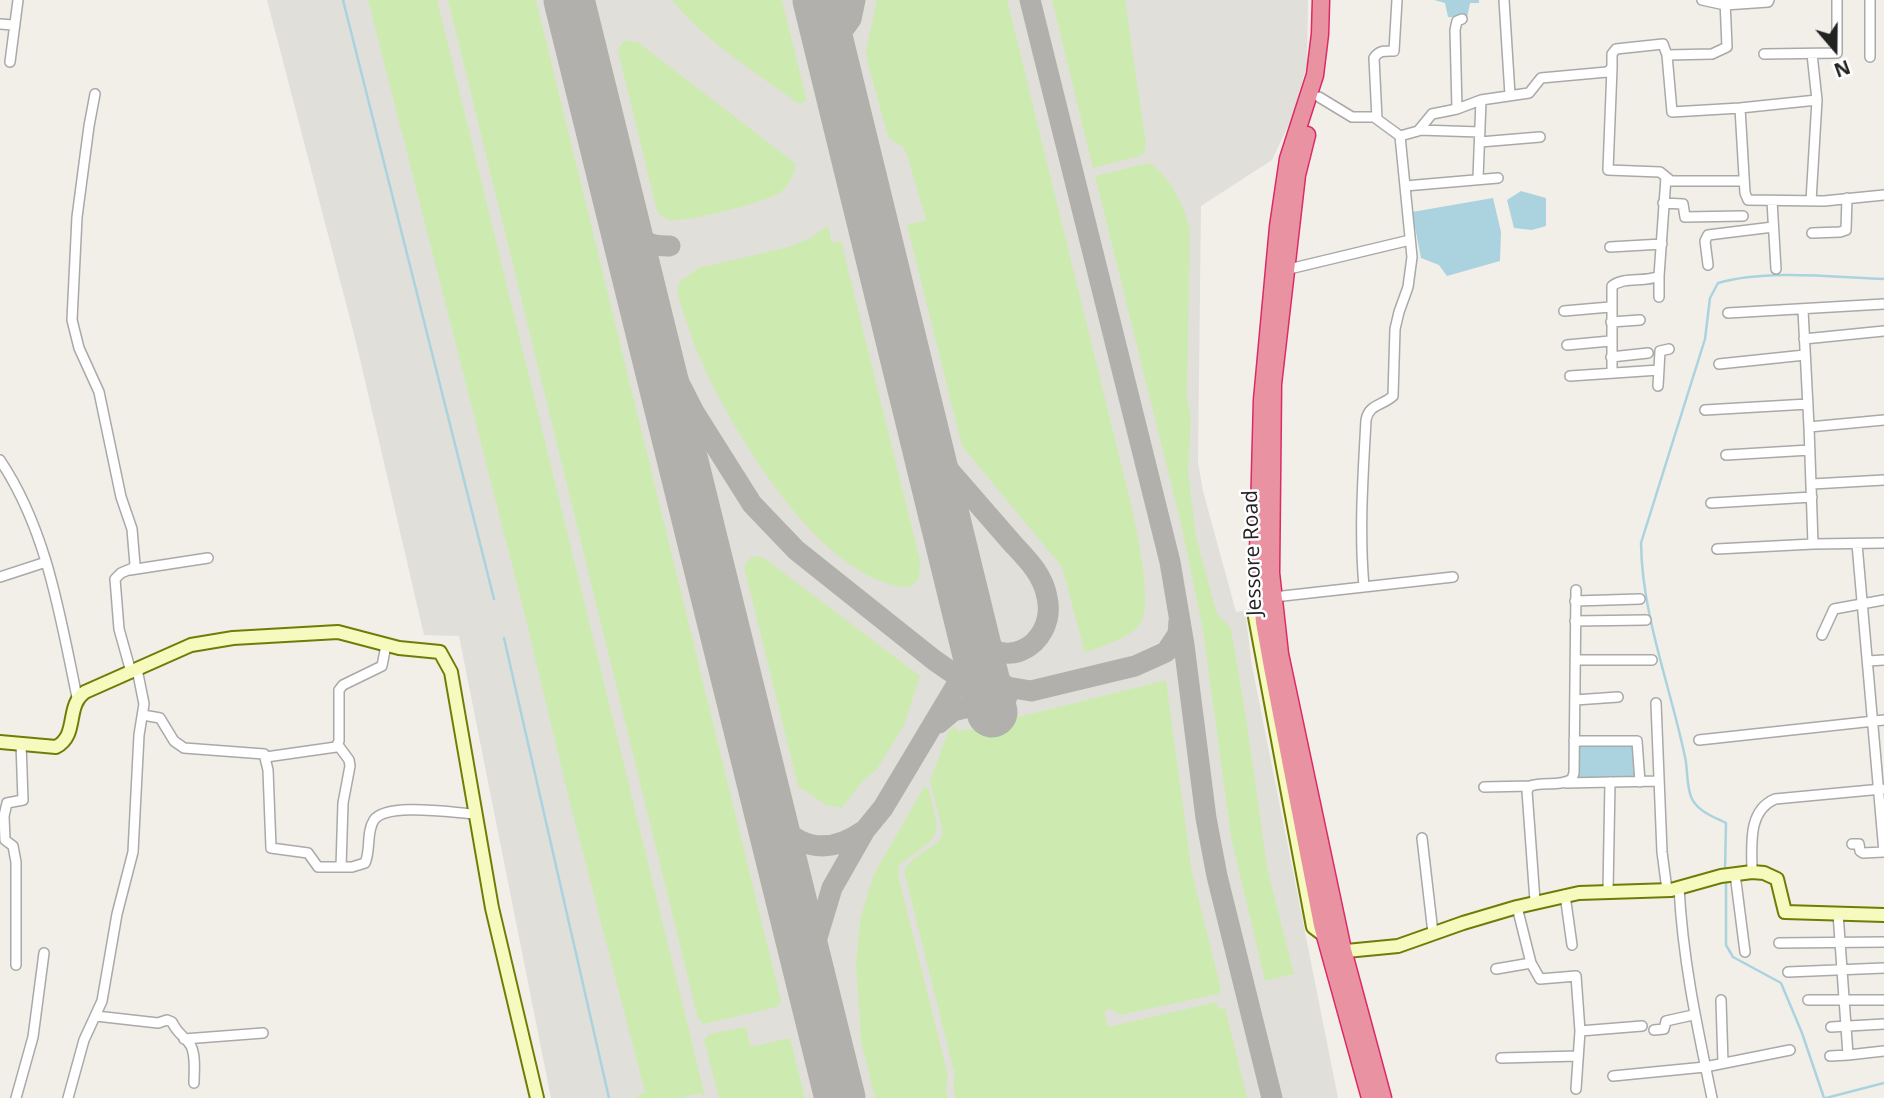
<!DOCTYPE html>
<html>
<head>
<meta charset="utf-8">
<style>
  body { margin:0 }
  #map { position:relative; width:1884px; height:1098px; overflow:hidden; background:#f2efe9; font-family:"Open Sans",sans-serif }
  canvas { display:block }
  .north { position:absolute; left:1800px; top:14px; width:70px; height:70px; -webkit-text-stroke:5px #fff; paint-order:stroke; rotate:160deg; font-size:19px; font-weight:700; line-height:28px; text-align:center; color:#222 }
  .north::after { content:''; display:block; margin:auto; width:24px; height:32px; background:#222; clip-path:polygon(50% 0,100% 100%,50% 72%,0 100%) }
</style>
</head>
<body>
<div id="map">
<canvas width="1884" height="1098"></canvas>
<div class="north">N</div>
</div>
<script>
const ctx = document.querySelector('canvas').getContext('2d');
ctx.lineJoin = 'round';
function paint(path, color) { ctx.fillStyle = color; ctx.fill(path, 'evenodd'); }
function strokePath(path, color, width, dash) { ctx.strokeStyle = color; ctx.lineWidth = width; ctx.lineCap = dash ? 'butt' : 'round'; ctx.setLineDash(dash || []); ctx.stroke(path); }
function write(font, color, halo, rows, align = 'center') {
  ctx.font = font + ' "Open Sans",sans-serif'; ctx.lineWidth = 5; ctx.setLineDash([]); ctx.textBaseline = 'middle'; ctx.strokeStyle = halo; ctx.fillStyle = color; for (const [text, x, y, turn = 0] of rows) {
    ctx.save(); ctx.translate(x, y); ctx.rotate((+turn || 0) * Math.PI / 180); ctx.textAlign = isNaN(turn) ? turn : align; if (halo) ctx.strokeText(text, 0, 0); ctx.fillText(text, 0, 0); ctx.restore();
  }
}
const airport = new Path2D(`
  M267,0H1308L1307,65L1291,120L1272,160L1201,206L1198,462L1203,491L1236,612L1245,611L1252,666L1338,1098H551L459,636L424,635L356,342Z`);
const grass = new Path2D(`
  M368,0H437L705,1096L700,1093L680,1098H635L645,1092L569,799L524,612Z
  M448,0H536L781,1001L777,1007L704,1024L698,1019Z
  M672,0H782L806,97L805,102L799,104C757,73 704,41 672,0Z
  M877,0H1007L1127,488C1133,514 1157,608 1138,627C1125,640 1102,646 1085,653L1062,567L962,446L907,225L926,220L907,154L903,147L888,137L867,60L866,50Z
  M1052,0H1125L1146,144L1144,153L1139,156L1093,168Z
  M625,40L639,43L796,164C793,175 790,185 781,192C769,202 684,223 670,220C664,219 661,215 657,211L619,55L618,49Z
  M1149,163C1170,176 1185,206 1190,230L1187,397L1191,421L1188,472L1196,537L1217,614L1231,628L1247,724L1267,867L1294,974L1265,981L1231,837L1203,630L1181,524L1095,176Z
  M828,225L832,243L841,241L920,560L919,579L910,587C827,586 741,444 708,376C695,349 685,320 677,291L680,281L699,268L788,247L811,238Z
  M757,556L764,558L920,676L904,725L877,769L862,782L842,808L826,805L798,786L744,567L751,557Z
  M1166,680L1192,873L1221,989L1218,994L1120,1015L1111,1009L1104,1011L1108,1027L1217,1002L1218,1009L1225,1008L1247,1098H956L953,1086L955,1076L904,871L913,859L938,842L942,836V827L930,781L948,732L955,726L958,732Z
  M924,787L928,788C942,841 943,832 899,865L898,875L948,1076L946,1090L948,1098H875L861,1041L856,965L860,920L873,876Z
  M746,1027L751,1047L790,1038L805,1098H719L704,1040L709,1034Z`);
const water = new Path2D(`
  M1434,0H1479V3H1470L1467,18L1448,17L1445,3Z
  M1521,191L1546,198V226L1532,230L1514,228L1507,200Z
  M1493,198L1501,232L1500,261L1447,276L1439,265L1421,258L1412,212Z
  M1633,743L1635,779H1579L1578,744Z`);
const stream = new Path2D(`
  M343,0L494,599
  M504,638L609,1098
  M1725,871L1726,823C1714,817 1699,812 1692,799C1686,787 1688,769 1685,757C1670,685 1642,616 1641,543L1705,339L1710,298L1718,283C1766,269 1834,277 1884,279
  M1726,881V945L1733,957L1781,983L1802,1033L1824,1098
  M1826,1098L1884,1083`);
const taxiway = new Path2D(`
  M819,0C825,16 827,26 846,26L851,19L855,0
  M1030,0L1170,562L1184,645L1206,818L1217,876L1272,1098
  M623,217C635,238 646,247 670,246
  M643,302L668,361L694,412L752,504L796,550L934,660L983,694L1007,697
  M916,405C920,417 922,430 927,441C933,453 945,465 953,475C973,498 993,521 1013,544C1028,560 1043,575 1047,597C1058,646 995,682 969,621
  M973,637L987,671L1007,687L1031,691L1135,666L1166,652L1178,634L1179,621
  M939,723L953,711L999,699
  M769,811C793,848 826,857 863,831
  M814,993L813,960L816,941L832,888L865,830L883,808L962,676C969,657 969,639 968,619`);
const runway = new Path2D(`
  M569,0L840,1098
  M818,0L992,712`);
const street = new Path2D(`
  M1504,0L1510,95
  M1702,0L1725,5L1768,2L1769,0
  M1725,0L1727,47L1712,54L1667,55L1672,112L1740,108L1817,100
  M1870,0V57
  M0,24L13,25
  M1764,54L1837,53V0
  M10,62L18,0
  M1612,68L1608,170L1660,172L1671,181H1744
  M95,94L89,126L77,217L72,320L79,348L99,392L121,497L132,529L135,565L133,568L121,573L115,579L119,629L131,672
  M1319,97L1352,117H1374L1400,136L1412,257L1408,287L1399,312L1395,329L1393,396C1382,406 1369,404 1366,420C1363,476 1359,531 1364,587
  M1740,108L1745,193L1748,200L1824,201L1884,195
  M1457,109L1455,30L1457,21L1462,19
  M1377,119L1374,58C1379,50 1385,51 1394,51L1397,0
  M1419,130L1480,132
  M1400,136L1418,131L1432,114L1457,109L1481,100L1529,93L1541,78L1607,72L1612,68V54L1616,49L1663,44L1667,55
  M1480,142L1540,137
  M1478,178L1481,100
  M1405,186L1498,178
  M1772,201L1776,269
  M1811,201L1817,100L1812,54
  M1663,203L1683,204L1685,217L1743,216
  M1812,233L1840,232L1846,230L1847,198
  M1610,247L1662,244
  M1708,265L1705,241L1708,235L1773,227
  M1285,270L1410,240
  M1659,297V276
  M1803,310L1809,427
  M1564,311L1610,307
  M1728,313L1884,304
  M1611,322L1640,320
  M1804,339L1884,331
  M1567,345L1610,341
  M1611,357L1648,353
  M1719,364L1805,355
  M1612,372V286C1625,276 1644,283 1659,276L1666,177
  M1570,376L1659,370
  M1658,386L1660,351L1669,349
  M1705,410L1808,404
  M1726,455L1810,450
  M0,460C47,530 60,616 77,697
  M1812,484L1884,480
  M1711,503L1812,497
  M1813,544L1809,427L1884,420
  M1857,544L1884,852
  M1717,549L1813,544L1884,543
  M130,570L208,558
  M0,577L46,562
  M1274,597L1453,577
  M1575,601L1640,599
  M1575,621L1646,620
  M1822,635L1834,609L1884,600
  M1575,660H1652
  M1868,661L1884,660
  M1575,700L1618,697
  M1656,703L1662,852L1667,890
  M143,715L160,718L174,741L184,748L264,754L268,770L271,848L308,853L318,867H352L365,863C371,850 366,832 374,820C387,802 454,813 475,814
  M1699,740L1884,720
  M1574,741H1637L1640,782
  M338,745L349,760L350,766L343,803L341,867
  M266,757L336,747L339,741V690L343,685L382,666L386,645
  M1566,783L1659,781
  M1484,787L1530,786
  M1422,838L1433,933
  M1852,844H1859L1860,851L1863,853L1883,852
  M1752,872C1752,846 1747,811 1775,799L1882,789
  M1735,874L1745,952
  M1679,888C1683,962 1697,1026 1712,1098
  M1608,891L1610,782
  M1565,895L1572,945
  M1535,901L1527,791L1530,786C1544,781 1559,787 1572,779L1574,773L1576,590
  M1838,913L1848,1055L1884,1051
  M1779,943L1884,942
  M1531,963L1540,979L1576,976L1580,1031L1576,1089
  M16,965V862L13,846L5,840L4,816L7,803L23,800L21,743
  M1496,969L1531,963L1517,907
  M1788,972L1884,968
  M1721,1000L1723,1063
  M1808,1000H1884
  M96,1016L158,1023L167,1020L172,1022C178,1035 186,1037 191,1046C196,1056 194,1072 194,1083
  M1831,1027L1884,1024
  M1654,1030L1664,1029L1666,1021L1693,1015
  M1580,1031L1642,1026
  M184,1039L263,1033
  M1830,1056L1848,1055
  M1501,1058L1578,1056
  M1613,1076L1705,1067L1790,1050
  M16,1098L33,1037L44,953
  M68,1098L84,1040L102,1001L117,914L133,852L139,735L144,704L137,669`);
const secondary = new Path2D(`
  M1260,595L1255,617L1313,927L1325,936
  M0,742L56,747C79,735 65,706 85,692L191,645L233,638L338,632L399,648L440,652L451,672L492,908L537,1098
  M1336,952L1398,946L1463,923L1517,907L1579,893L1671,890L1721,876L1752,872L1764,873L1777,879L1785,912L1884,915`);
const highway = new Path2D(`
  M1321,0L1320,34L1315,75L1288,159L1278,227L1262,400L1258,552L1264,622L1272,667L1322,925L1370,1098
  M1307,135L1297,175L1273,384L1271,573L1280,654L1343,950L1383,1098`);
const streetNames = [
  ["Jessore Road",1253,553,-92]
];
paint(airport, '#e1dfda');
paint(grass, '#cdebb0');
paint(water, '#aad3df');
strokePath(stream, '#aad3df', 2.5);
strokePath(taxiway, '#b1b0ac', 21);
strokePath(runway, '#b1b0ac', 51);
strokePath(street, '#a9a9a9', 12);
strokePath(secondary, '#707d05', 16);
strokePath(highway, '#dc2a67', 19);
strokePath(street, '#fff', 9);
strokePath(secondary, '#f7fabf', 12);
strokePath(highway, '#e892a2', 16);
write('21px', '#222', '#fff', streetNames);
</script>
</body>
</html>
